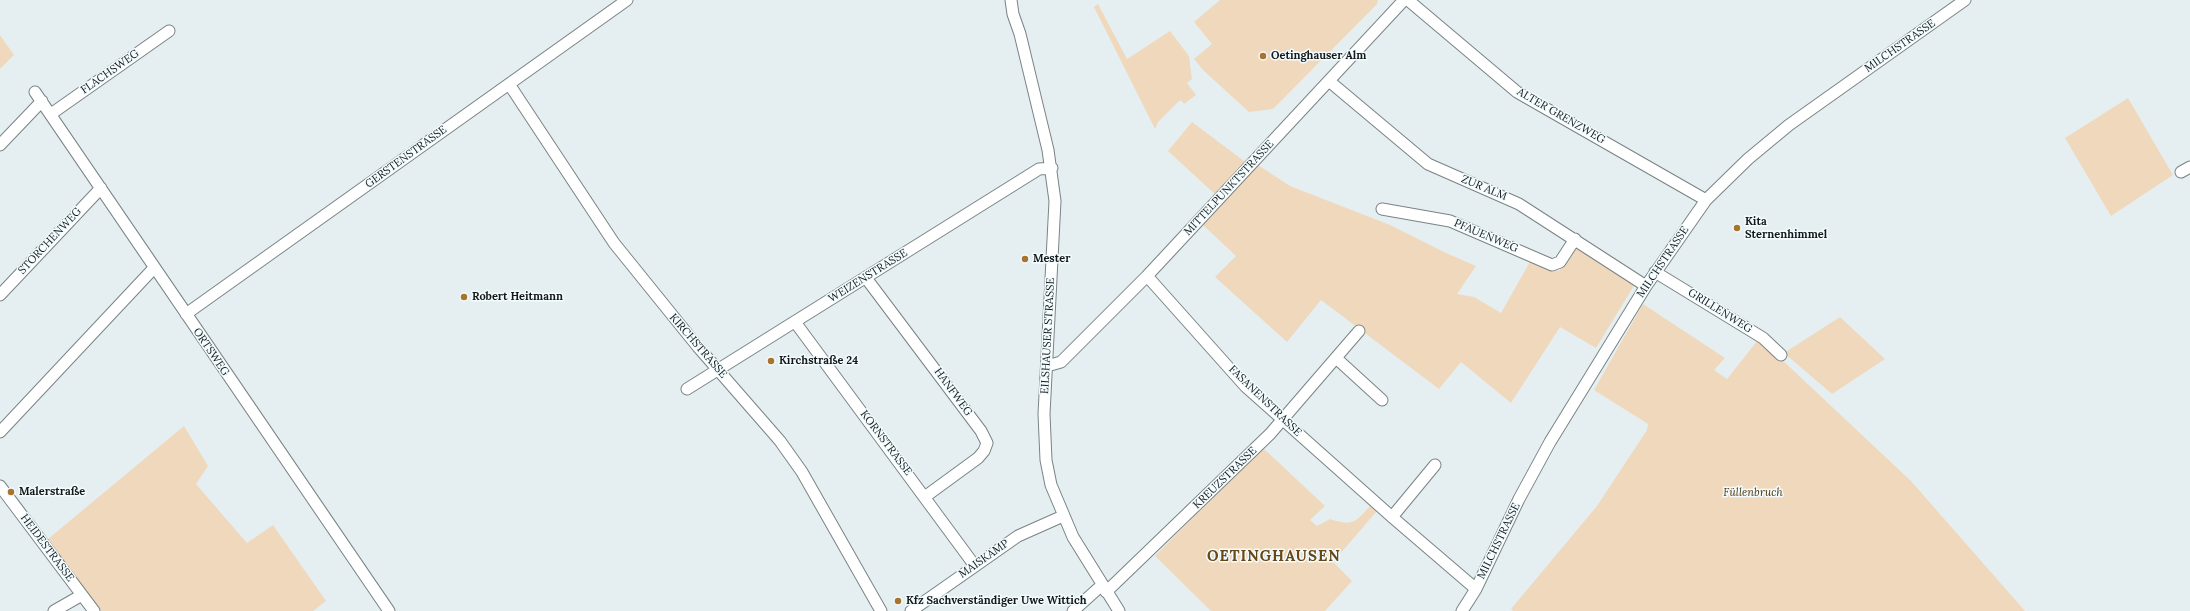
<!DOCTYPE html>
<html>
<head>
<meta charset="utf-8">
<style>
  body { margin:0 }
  canvas { display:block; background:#e5eff1 }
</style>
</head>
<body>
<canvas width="2190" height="611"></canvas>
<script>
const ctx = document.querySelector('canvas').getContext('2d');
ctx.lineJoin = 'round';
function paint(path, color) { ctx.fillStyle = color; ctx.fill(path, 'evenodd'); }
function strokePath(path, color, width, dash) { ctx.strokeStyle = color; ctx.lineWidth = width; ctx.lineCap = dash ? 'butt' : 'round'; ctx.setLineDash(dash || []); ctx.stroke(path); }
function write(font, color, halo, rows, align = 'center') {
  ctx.font = font + ' Lora,serif'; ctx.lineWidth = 3; ctx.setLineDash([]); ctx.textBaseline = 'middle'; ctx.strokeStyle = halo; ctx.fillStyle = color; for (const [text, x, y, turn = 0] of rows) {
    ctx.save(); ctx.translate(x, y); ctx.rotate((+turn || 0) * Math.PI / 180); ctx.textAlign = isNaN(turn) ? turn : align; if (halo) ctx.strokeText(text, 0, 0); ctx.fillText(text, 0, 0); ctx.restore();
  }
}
const green = new Path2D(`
  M1220,0H1378L1377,4L1273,109L1249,112L1204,71L1194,59L1212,44L1194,22Z
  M1098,4L1127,59L1170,31L1189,56L1192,79L1187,83L1196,95L1184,104L1181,100L1178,102L1158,122L1155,129L1094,7Z
  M0,35L14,55L0,69Z
  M2128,98L2173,175L2111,216L2065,138Z
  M1192,122L1248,164L1218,197L1168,151Z
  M1258,165L1290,186L1390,225L1446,253L1476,266L1457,294L1474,297L1501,313L1531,260L1559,271L1576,246L1635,284L1596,348L1560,327L1511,403L1461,362L1439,389L1321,300L1287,342L1215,277L1236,256L1203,225Z
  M1643,304L1725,358L1714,370L1727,379L1758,340L1763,342L1911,481L2025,611H1513L1511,609L1597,506L1647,430L1648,424L1594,390Z
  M1840,317L1885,359L1832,394L1784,353Z
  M184,426L208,466L196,484L247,543L273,525L326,601L313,611H101L48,539Z
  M1262,447L1325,506L1310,520L1317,526L1330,519C1354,527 1355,522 1371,505L1377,511L1333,562L1352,581L1325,611H1211L1155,556L1253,457Z`);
const minor = new Path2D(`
  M1011,0L1013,14L1020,34L1048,150L1055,201L1044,414L1046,460L1051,485L1073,537L1119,611
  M1408,0L1517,92L1706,200
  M1329,81L1428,164L1519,204L1646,286
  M509,84L614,243L698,347L780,441L802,472L881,611
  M35,92L389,611
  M51,114L169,31
  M0,145L42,101
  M2181,172L2190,167
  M1382,209L1450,221L1552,265L1560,262L1575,239
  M1655,272L1763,338L1781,355
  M1147,276L1246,387L1392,517L1476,589
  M866,278L981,431L987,443L984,451L978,458L926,496
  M0,295L101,188
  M186,314L627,0
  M795,322L975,566
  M1336,358L1382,400
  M1047,366L1061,362L1147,276L1404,0
  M687,389L1039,169L1052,168
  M0,432L154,268
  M0,486L94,611
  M1392,517L1435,465
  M1106,592L1270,434L1359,331
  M54,611L82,595
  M911,611L1018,536L1063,516
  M1073,611L1102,585
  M1462,611L1476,589L1519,499L1550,442L1646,286L1706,200L1748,159L1789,125L1965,0`);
const markers = [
  [1263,56,4,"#a8742d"],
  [1737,228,4,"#a8742d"],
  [1025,259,4,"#a8742d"],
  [464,297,4,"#a8742d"],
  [771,361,4,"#a8742d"],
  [11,492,4,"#a8742d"],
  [898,601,4,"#a8742d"]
];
const streetNames = [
  ["MILCHSTRASSE",1900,46,-35],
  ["FLACHSWEG",110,72,-35],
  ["ALTER GRENZWEG",1561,116,30],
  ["GERSTENSTRASSE",406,157,-36],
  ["MITTELPUNKTSTRASSE",1229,188,-47],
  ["ZUR ALM",1484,188,23],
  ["PFAUENWEG",1486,236,23],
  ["STORCHENWEG",50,241,-47],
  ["MILCHSTRASSE",1663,262,-56],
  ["WEIZENSTRASSE",868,276,-32],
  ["GRILLENWEG",1720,311,32],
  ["EILSHAUSER STRASSE",1048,336,-87],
  ["KIRCHSTRASSE",698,346,49],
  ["ORTSWEG",211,352,56],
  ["HANFWEG",953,392,54],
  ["FASANENSTRASSE",1265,401,44],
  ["KORNSTRASSE",886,443,53],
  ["KREUZSTRASSE",1225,478,-44],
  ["MILCHSTRASSE",1499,541,-64],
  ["HEIDESTRASSE",47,548,53],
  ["MAISKAMP",984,559,-35]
];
const poiNames = [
  ["Oetinghauser Alm",1271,56],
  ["Kita",1745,222],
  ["Sternenhimmel",1745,235],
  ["Mester",1033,259],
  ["Robert Heitmann",472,297],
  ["Kirchstraße 24",779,361],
  ["Malerstraße",19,492],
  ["Kfz Sachverständiger Uwe Wittich",906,601]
];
const parkNames = [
  ["Füllenbruch",1753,493]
];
const districtNames = [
  ["OETINGHAUSEN",1274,557]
];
paint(green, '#f0d8bd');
strokePath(minor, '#7a8385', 13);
strokePath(minor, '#fff', 11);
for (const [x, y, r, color] of markers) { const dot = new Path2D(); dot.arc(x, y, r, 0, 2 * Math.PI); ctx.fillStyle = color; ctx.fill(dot); strokePath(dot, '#f2fcff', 1.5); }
write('11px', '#16191a', '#f2fcff', streetNames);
write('bold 11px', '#16191a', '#f2fcff', poiNames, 'left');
write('italic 11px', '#4f3309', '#f2fcff', parkNames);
ctx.letterSpacing = '1px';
write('bold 15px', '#694614', '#f2fcff', districtNames);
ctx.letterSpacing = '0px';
</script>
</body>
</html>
